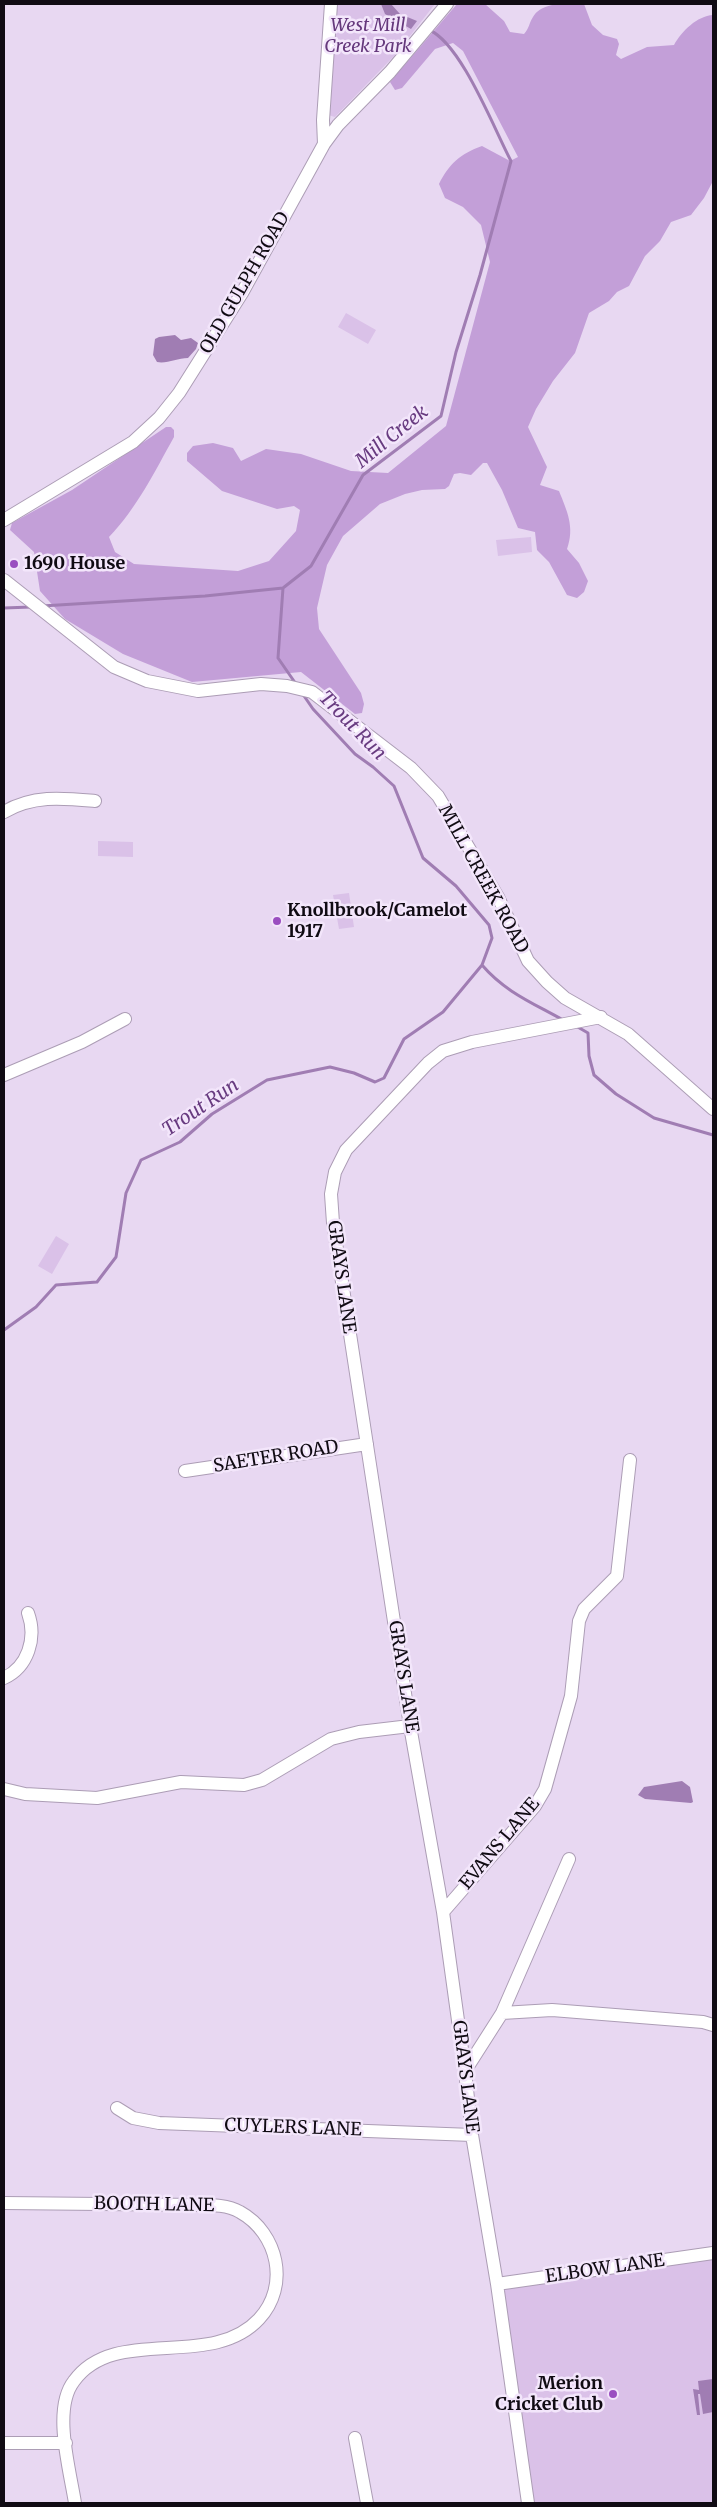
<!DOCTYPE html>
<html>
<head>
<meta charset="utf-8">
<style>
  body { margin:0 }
  #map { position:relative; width:717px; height:2507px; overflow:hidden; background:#e8d8f2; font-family:Merriweather,serif }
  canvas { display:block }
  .frame { position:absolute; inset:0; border:5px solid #100b13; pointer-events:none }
</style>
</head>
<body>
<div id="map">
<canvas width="717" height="2507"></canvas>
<div class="frame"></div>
</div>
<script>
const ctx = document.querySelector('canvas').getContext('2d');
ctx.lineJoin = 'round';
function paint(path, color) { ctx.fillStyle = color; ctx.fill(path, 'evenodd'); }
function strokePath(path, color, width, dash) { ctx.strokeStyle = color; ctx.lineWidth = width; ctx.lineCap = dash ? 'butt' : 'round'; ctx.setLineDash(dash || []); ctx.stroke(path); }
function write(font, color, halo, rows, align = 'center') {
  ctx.font = font + ' Merriweather,serif'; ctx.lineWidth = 5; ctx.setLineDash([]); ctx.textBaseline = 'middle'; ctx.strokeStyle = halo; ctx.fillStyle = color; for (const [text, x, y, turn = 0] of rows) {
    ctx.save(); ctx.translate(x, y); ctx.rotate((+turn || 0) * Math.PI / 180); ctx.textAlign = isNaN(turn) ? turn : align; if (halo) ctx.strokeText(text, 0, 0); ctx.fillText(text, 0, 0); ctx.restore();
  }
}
const green = new Path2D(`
  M337,4H435L395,55L335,117L328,115Z
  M346,313L376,330L368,344L338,327Z
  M531,537L532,552L498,556L496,540Z
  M98,841L133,842V857L98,856Z
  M349,893L354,927L339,929L333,895Z
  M56,1236L69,1244L52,1274L38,1266Z
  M713,2253V2503H529L497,2284Z`);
const forest = new Path2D(`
  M457,4H485L504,21L510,32L524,34C529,29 529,23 533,17C542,1 569,4 584,4L592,25L603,35L617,39L619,44L616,55L621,59L647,47L674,45C682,31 697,16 713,15V181L704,198L691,215L671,222L660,241L645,256L629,286L617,292L609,301L589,313L575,353L553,381L536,409L528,427L547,467L540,485L559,491C567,511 575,527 567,549L579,563L588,581L584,592L577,598L567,595L549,562L537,550L535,532L518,528L502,490L487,463H483L471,475L460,473L454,474L449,486L445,489L422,490L405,494L380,504L343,536L327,565L317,608L319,629L361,693L364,704L362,713L355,714L301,672L192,682L123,654L65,619L40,591L34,552L10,530L12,523L72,490L166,427H171L174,430V437C155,471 137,508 109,537L115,552L134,564L238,571L269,561L296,531L300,510L294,506L277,509L222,491L187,461V453L193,446L213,443L233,448L241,461L266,449L301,454L351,471L388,473L446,426L490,262L481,225L463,207L445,198L439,184C449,164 460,154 482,146L510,161L518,157L463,51L453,43L435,49L402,88L395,90L390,82Z`);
const water = new Path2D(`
  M381,4H391L400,14L417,21L411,29L385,14Z
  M175,335L181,340L191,338L198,343L196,349L188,358C177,358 167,364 157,362L153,355L155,339L159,337Z
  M682,1781L690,1787L693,1802L691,1803L645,1799L638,1795L644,1787Z
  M713,2379V2412L703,2414L700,2394H698L700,2415H697L693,2389L699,2390L698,2381Z`);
const stream = new Path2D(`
  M283,588L278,658L296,684
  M42,606L205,596L283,588L311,566L363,475L441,416L456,352L480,275L511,161C494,129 461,43 429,30
  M4,608L31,607
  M482,965C505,992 533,1003 563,1020
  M576,1026L588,1033L589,1056L594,1075L616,1094L654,1118L713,1135
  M4,1330L36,1307L56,1285L97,1282L116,1257L126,1193L141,1160L180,1142L212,1114L267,1080L330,1067L354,1073L375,1082L384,1078L404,1039L443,1012L482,965L492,938L489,925L456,886L423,858L394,786L373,767L355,754L313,709L302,693`);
const minor = new Path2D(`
  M324,144L323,120L331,4
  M4,520L133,442L159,418L179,393L242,293L324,144L338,125L390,72L447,4
  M4,580L114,667L147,681L198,691L261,684L287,686L312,692L411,768L438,796L498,897L528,961L547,982L565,998L628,1034L713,1109
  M4,812C33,795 62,798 95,801
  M4,1075L82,1042L125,1019
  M185,1471L367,1444
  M4,1678C28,1667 37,1638 28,1613
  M4,1789L25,1794L97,1798L181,1782L244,1785L262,1780L331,1739L359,1732L410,1726
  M443,1912L535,1806L545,1789L571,1696L579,1621L584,1609L617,1576L630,1460
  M502,2013L569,1859
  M465,2071L502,2013L552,2010L703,2022L713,2025
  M117,2108L133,2118L159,2123L472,2135
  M4,2203L199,2205C213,2205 228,2205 240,2212C278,2233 290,2286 259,2319C211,2371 115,2324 74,2381C52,2409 70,2470 75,2503
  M497,2284L713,2253
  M355,2438L367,2503
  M4,2443H66
  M528,2503L497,2284L472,2135L465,2071L443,1912L410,1726L333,1223L331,1194L335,1172L346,1150L428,1063L443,1051L472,1042L601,1017`);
const markers = [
  [14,564,5,"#9a4ec0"],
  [277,921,5,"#9a4ec0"],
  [613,2394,5,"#9a4ec0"]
];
const parkNames = [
  ["West Mill",368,26],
  ["Creek Park",368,47]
];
const streetNames = [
  ["OLD GULPH ROAD",245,283,-60],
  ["MILL CREEK ROAD",483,879,61],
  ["GRAYS LANE",341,1277,82],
  ["SAETER ROAD",276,1457,-9],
  ["GRAYS LANE",403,1677,81],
  ["EVANS LANE",500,1844,-50],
  ["GRAYS LANE",465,2077,83],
  ["CUYLERS LANE",293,2128,2],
  ["BOOTH LANE",154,2205,1],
  ["ELBOW LANE",605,2269,-8]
];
const poiNames = [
  ["1690 House",24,564],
  ["Knollbrook/Camelot",287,911],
  ["1917",287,932],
  ["Merion",603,2384,"right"],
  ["Cricket Club",603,2405,"right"]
];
const waterNames = [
  ["Mill Creek",392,437,-39],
  ["Trout Run",352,726,46],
  ["Trout Run",201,1108,-34]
];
paint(green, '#dac1e8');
paint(forest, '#c39fd8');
paint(water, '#a07db3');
strokePath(stream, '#a07db3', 3);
strokePath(minor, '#ac9db5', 14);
strokePath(minor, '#fff', 12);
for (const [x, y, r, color] of markers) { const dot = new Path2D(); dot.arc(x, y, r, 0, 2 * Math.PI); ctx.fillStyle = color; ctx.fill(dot); strokePath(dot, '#f3e6fb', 2); }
write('italic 18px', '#65387c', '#f3e6fb', parkNames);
write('18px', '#100b13', '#f3e6fb', streetNames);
write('bold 18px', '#100b13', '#f3e6fb', poiNames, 'left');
write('italic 19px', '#683b80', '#f3e6fb', waterNames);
</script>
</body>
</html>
